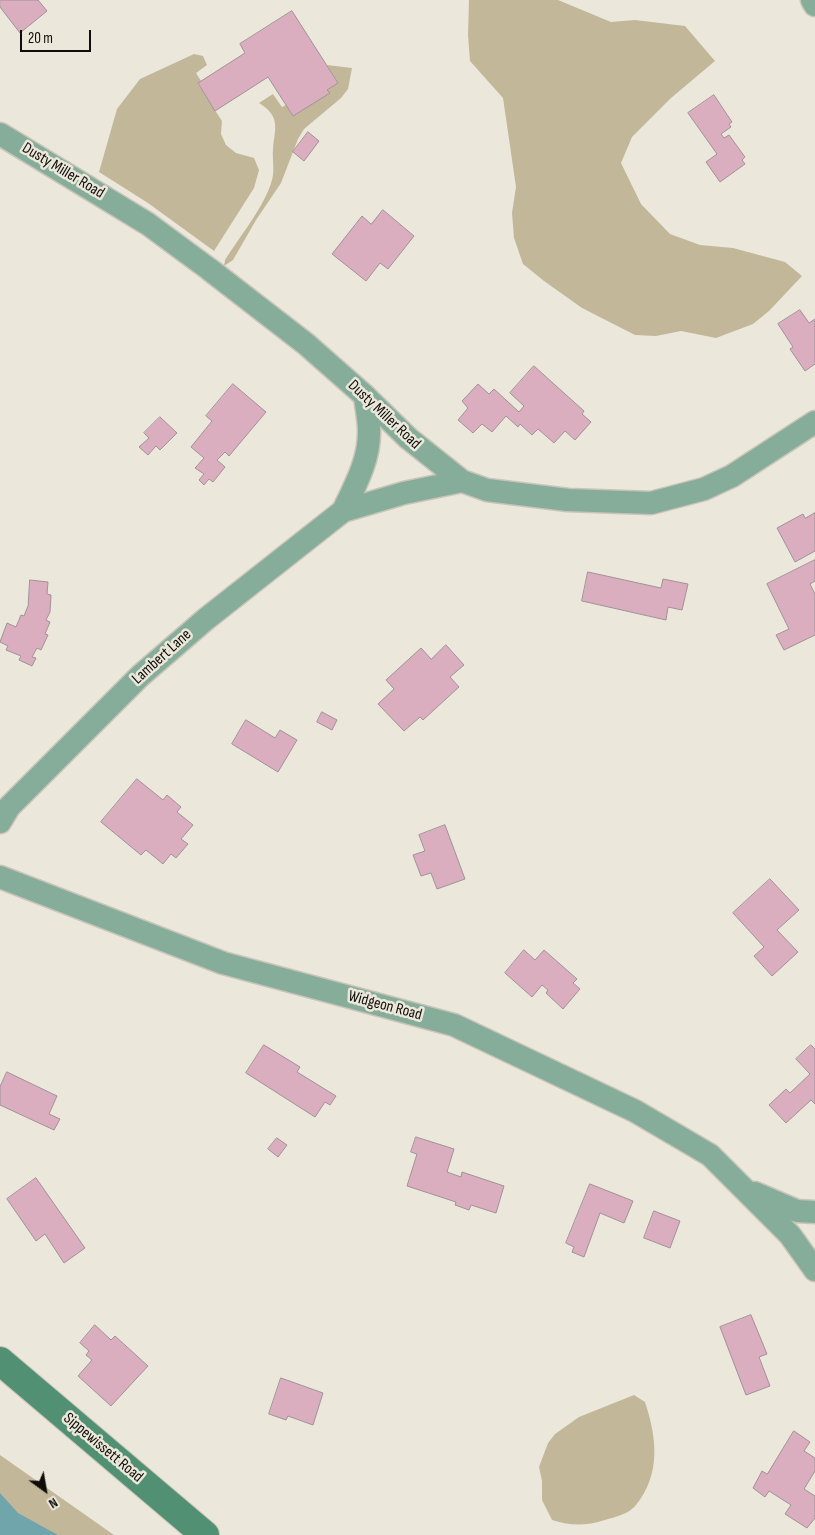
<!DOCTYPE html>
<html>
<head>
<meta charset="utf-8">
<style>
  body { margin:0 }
  #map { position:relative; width:815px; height:1535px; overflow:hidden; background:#ebe7db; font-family:"Sofia Sans Condensed",sans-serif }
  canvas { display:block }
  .north { position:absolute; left:20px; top:1465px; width:50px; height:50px; -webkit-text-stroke:4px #ebe7db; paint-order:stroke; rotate:148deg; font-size:14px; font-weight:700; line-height:20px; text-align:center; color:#100e0a }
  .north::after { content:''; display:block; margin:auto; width:18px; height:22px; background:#100e0a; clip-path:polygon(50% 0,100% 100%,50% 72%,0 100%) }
  .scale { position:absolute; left:20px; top:30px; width:71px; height:22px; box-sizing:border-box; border:2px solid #100e0a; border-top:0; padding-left:6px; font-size:15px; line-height:18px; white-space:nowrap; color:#100e0a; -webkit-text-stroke:4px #ebe7db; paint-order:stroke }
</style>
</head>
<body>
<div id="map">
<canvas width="815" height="1535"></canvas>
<div class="north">N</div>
<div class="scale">20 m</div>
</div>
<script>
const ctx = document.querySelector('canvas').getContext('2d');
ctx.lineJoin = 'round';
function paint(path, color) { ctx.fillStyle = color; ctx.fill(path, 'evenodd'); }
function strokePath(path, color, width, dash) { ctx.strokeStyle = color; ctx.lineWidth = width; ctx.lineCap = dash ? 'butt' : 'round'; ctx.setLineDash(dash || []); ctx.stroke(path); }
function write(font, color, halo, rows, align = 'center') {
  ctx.font = font + ' "Sofia Sans Condensed",sans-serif'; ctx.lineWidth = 5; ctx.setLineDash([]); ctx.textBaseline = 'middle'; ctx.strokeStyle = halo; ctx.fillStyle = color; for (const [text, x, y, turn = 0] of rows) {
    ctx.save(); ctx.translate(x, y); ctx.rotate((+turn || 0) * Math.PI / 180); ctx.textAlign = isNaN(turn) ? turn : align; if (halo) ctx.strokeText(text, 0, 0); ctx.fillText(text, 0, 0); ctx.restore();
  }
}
const green = new Path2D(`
  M469,0H558L611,22L635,20L685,26L715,61L671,98L632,137L621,163L641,204L670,234L700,245L733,248L785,262L802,276L769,311L753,324L716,338L681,331L656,336L635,335L582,308L544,281L523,264L514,238L512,213L516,187L503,98L470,61L468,35Z
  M194,54L203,56L207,65L196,73L201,81L198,84L222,121L221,134L226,145L236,153L254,158L259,170L254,188L214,251L148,203L99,172L117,109L140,79Z
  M327,65L352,68L348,89L341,98L304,129L298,139L281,183L256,220L233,260L224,266L225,260C240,236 265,206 272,180C275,170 272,159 273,149C275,127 281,117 259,103L273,94L282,107L286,105L293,116L329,93L327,90L338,83Z
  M634,1395L645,1402C657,1438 661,1474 636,1505C629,1514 615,1517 605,1520C585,1526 572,1526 552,1520L542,1500V1481L539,1467L548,1443L555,1434L579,1417Z
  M0,1455L114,1535H0Z`);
const water = new Path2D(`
  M0,1493L18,1513L58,1535H0Z`);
const building = new Path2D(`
  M0,0H38L47,11L20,33L0,7Z
  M292,11L338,83L327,90L330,93L293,116L268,77L215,111L198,83L245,53L240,44Z
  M714,95L732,122L729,124L731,127L721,134L724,138L729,135L745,157L742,160L745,164L720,182L706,162L717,154L688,113Z
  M308,132L319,141L304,161L293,152Z
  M383,210L414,236L388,269L380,263L366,281L332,254L362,216L371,224Z
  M800,310L809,323L815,319V364L805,371L790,349L793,347L778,324Z
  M534,366L584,411L582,414L591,422L575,440L565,431L554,443L538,429L532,435L520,424L518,427L506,416L492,432L482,424L473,433L458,420L468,408L462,401L478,384L489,394L494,389L519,412L524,406L510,393Z
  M233,384L266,412L229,456L225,452L217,460L225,467L213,482L209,479L204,485L199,480L204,474L195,468L204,458L191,447L212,421L206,416Z
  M160,417L177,433L160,450L156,446L148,455L139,447L149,438L144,433Z
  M815,513V551L795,562L777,528L803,514L805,518Z
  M815,560V581L810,584L815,594V635L784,650L776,635L789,629L767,584Z
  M588,572L661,588L663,579L688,584L682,610L668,607L666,620L582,601Z
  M30,580L48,582L47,594L51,595L50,612L46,620L50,622L45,634L48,635L41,650L37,648L32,657L36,658L32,666L19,660L21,656L6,650L8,646L0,642L7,623L16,627L21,615L24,616L28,606Z
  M446,645L464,665L450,677L459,687L423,720L420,717L404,731L378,704L394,689L386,680L421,648L431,659Z
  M322,712L337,720L332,730L317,722Z
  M246,720L275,738L280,730L297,740L278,772L232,744Z
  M137,779L163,800L167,795L181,807L177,812L193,825L181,839L188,844L176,858L171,854L163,864L146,850L141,855L101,822Z
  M445,825L465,879L437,889L431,873L421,876L413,855L425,851L419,835Z
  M770,879L799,910L777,930L798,952L772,976L754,956L764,947L733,913Z
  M524,950L535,960L544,950L577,979L573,983L580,989L563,1009L546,993L548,990L542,985L532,997L505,973Z
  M264,1045L300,1067L297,1072L336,1096L330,1105L325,1102L315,1117L246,1073Z
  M811,1045L815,1049V1104L811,1100L786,1123L769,1105L786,1089L790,1093L810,1074L796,1059Z
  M7,1072L57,1096L49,1114L60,1119L54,1130L0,1105V1087Z
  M416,1137L454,1149L447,1172L461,1177L462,1172L504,1186L496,1213L471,1205L469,1210L455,1205L456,1202L407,1186L417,1154L411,1152Z
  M277,1138L287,1145L278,1157L268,1149Z
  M36,1178L85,1248L64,1263L45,1234L36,1241L7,1199Z
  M590,1184L633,1201L624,1223L600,1213L584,1257L572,1252L574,1247L566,1243Z
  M654,1211L680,1221L670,1248L644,1238Z
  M751,1315L767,1354L759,1357L770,1386L746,1395L720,1327Z
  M95,1325L111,1340L115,1336L148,1366L111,1406L78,1376L92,1360L86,1355L89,1351L80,1343Z
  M281,1378L323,1393L313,1425L288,1416L286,1420L269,1414Z
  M794,1431L810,1442L804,1451L815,1458V1471L804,1489L815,1496V1518L807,1528L785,1514L791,1505L769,1491L765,1497L753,1488L762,1471L767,1474Z`);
const minor = new Path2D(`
  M812,0L815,5
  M0,134L148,224L209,269L306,344L365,396L408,438L462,481L487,490L568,500L651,503L704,489L732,476L815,422
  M343,511C355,486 370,459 369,430C369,419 366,407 365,396
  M0,822L9,807L140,676L206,619L343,511L404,493L462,481
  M0,877L223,963L454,1025L635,1111L710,1155L790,1235L815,1270
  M755,1193L797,1211L815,1212`);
const secondary = new Path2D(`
  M0,1361L205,1535`);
const streetNames = [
  ["Dusty Miller Road",63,171,31],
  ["Dusty Miller Road",384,415,43],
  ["Lambert Lane",162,657,-42],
  ["Widgeon Road",385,1006,15],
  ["Sippewissett Road",103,1448,40]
];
paint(green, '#c2b899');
paint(water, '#6fa5ab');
paint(building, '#daadbf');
strokePath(building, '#a09297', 1);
strokePath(minor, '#c8c4ba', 25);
strokePath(secondary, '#c8c4ba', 30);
strokePath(minor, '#85ad99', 22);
strokePath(secondary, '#519073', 28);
write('16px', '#100e0a', '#ebe7db', streetNames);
</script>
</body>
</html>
